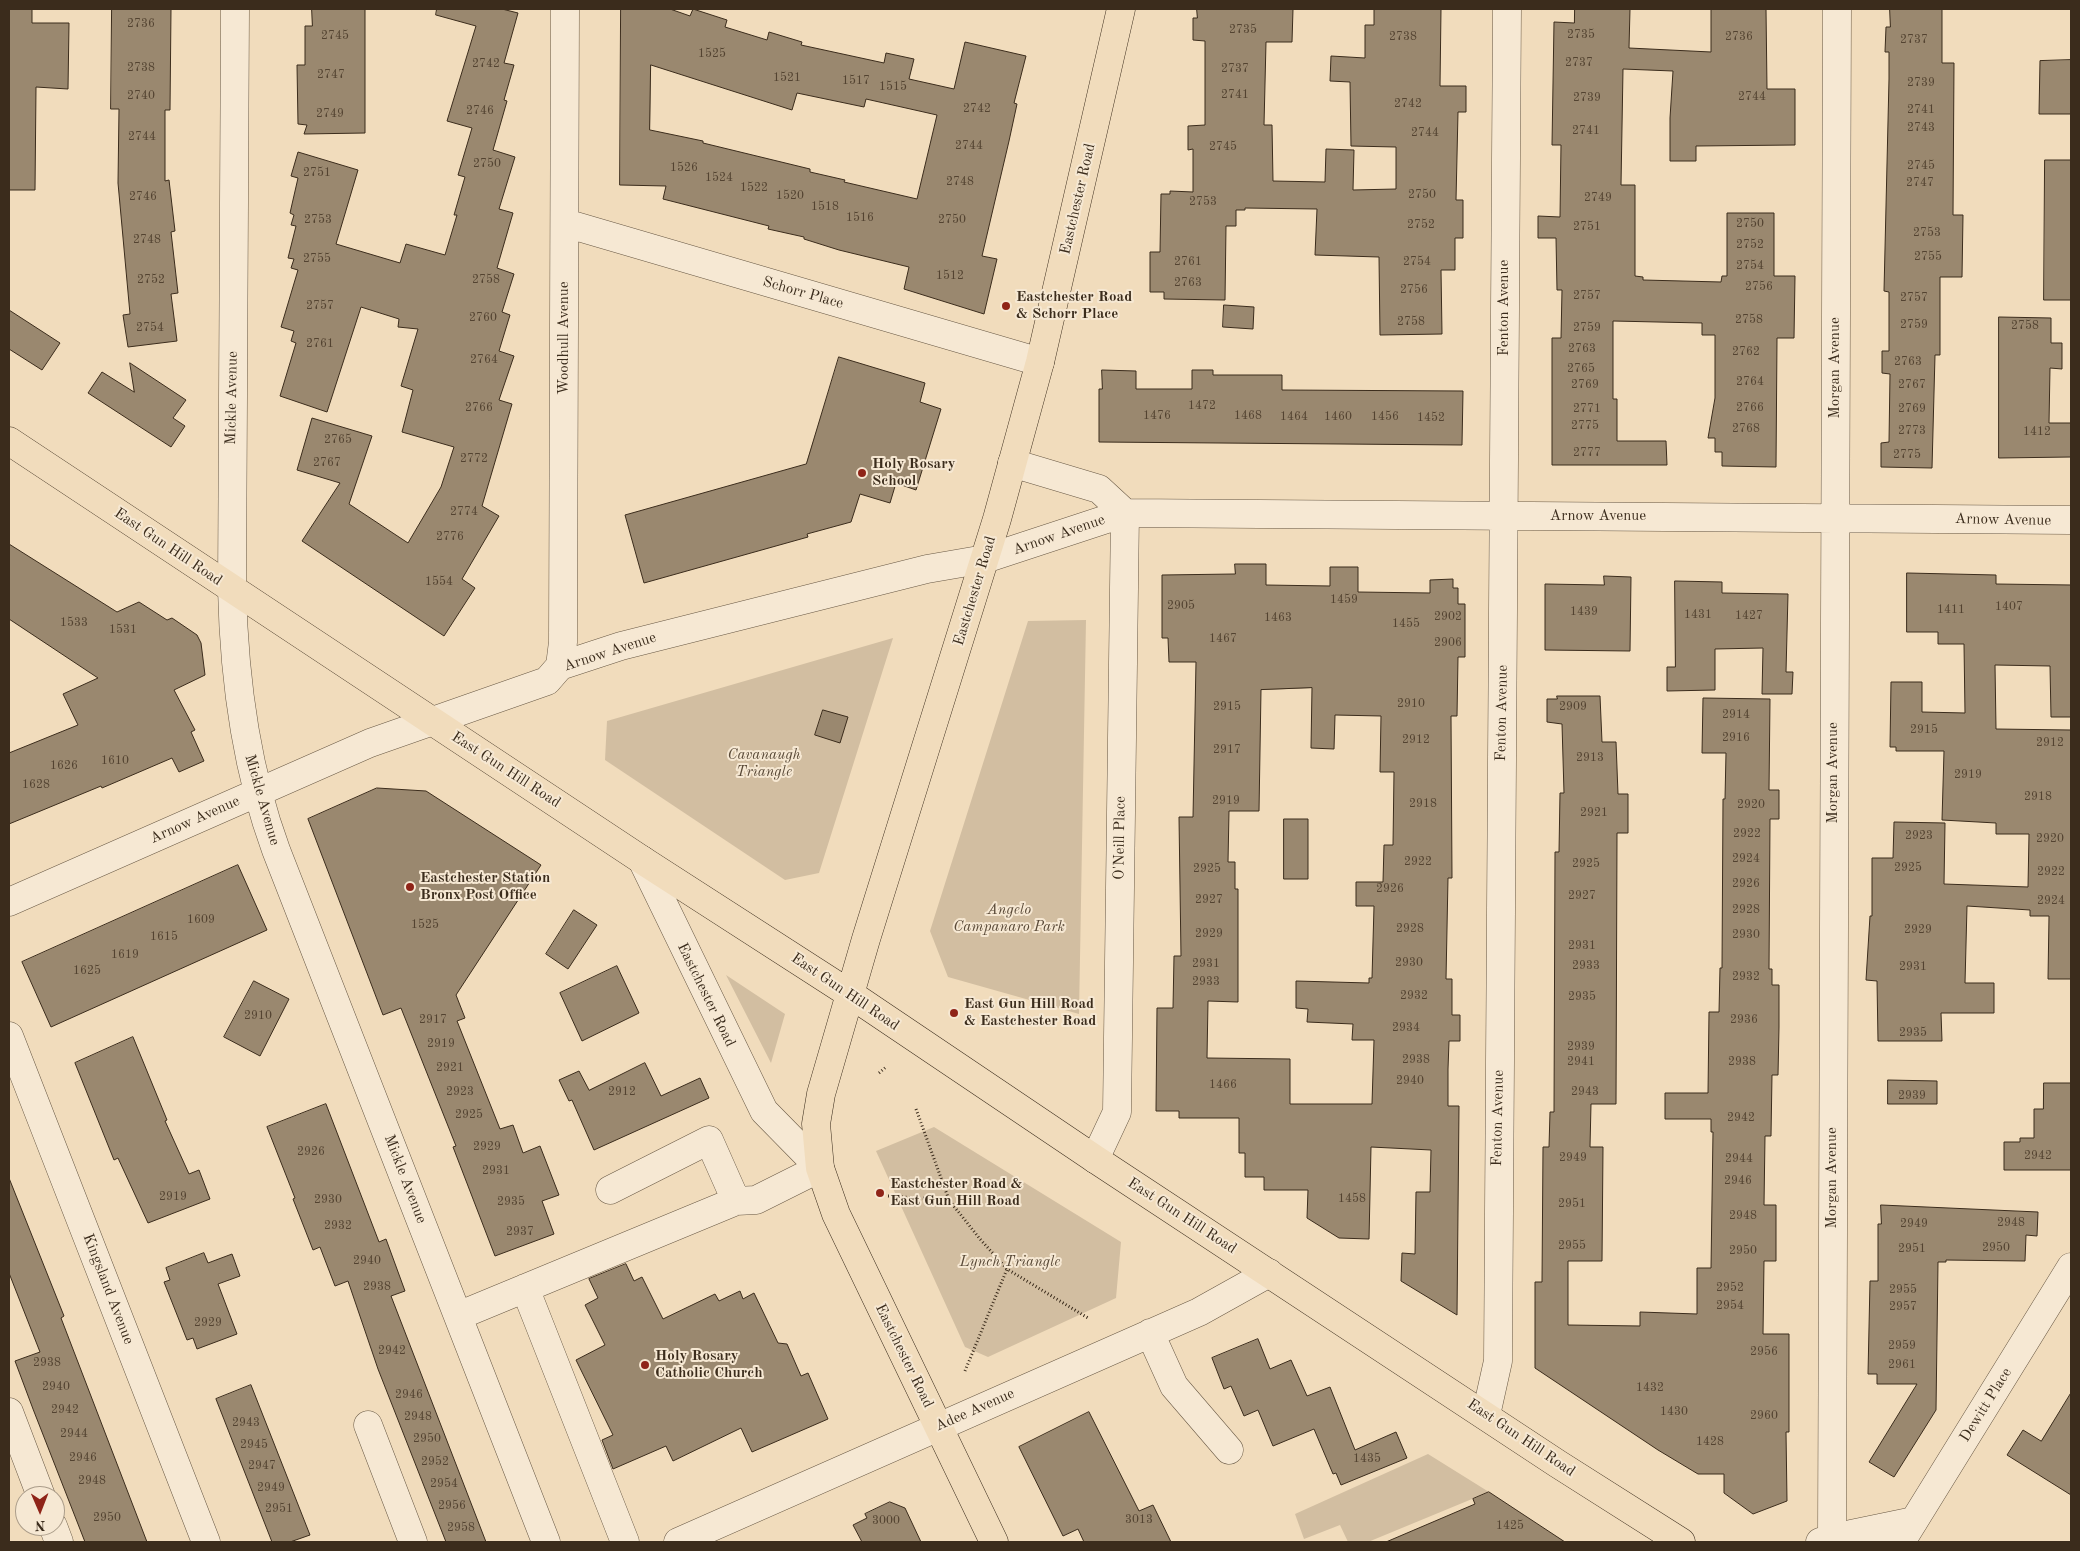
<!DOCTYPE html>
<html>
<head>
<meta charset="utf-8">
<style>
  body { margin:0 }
  #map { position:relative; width:2080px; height:1551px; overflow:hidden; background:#f1dcbc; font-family:"Old Standard TT",serif }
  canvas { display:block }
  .frame { position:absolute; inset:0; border:10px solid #3b2c1c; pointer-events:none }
  .north { position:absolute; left:15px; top:1486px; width:50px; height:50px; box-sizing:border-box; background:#f6e8d3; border:1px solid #ab9d8a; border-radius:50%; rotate:179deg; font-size:14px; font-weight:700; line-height:20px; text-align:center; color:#3b2c1c }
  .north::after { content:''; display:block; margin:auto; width:18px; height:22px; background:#8f2418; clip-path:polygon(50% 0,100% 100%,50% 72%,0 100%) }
</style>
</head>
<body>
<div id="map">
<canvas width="2080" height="1551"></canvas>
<div class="frame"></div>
<div class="north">N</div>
</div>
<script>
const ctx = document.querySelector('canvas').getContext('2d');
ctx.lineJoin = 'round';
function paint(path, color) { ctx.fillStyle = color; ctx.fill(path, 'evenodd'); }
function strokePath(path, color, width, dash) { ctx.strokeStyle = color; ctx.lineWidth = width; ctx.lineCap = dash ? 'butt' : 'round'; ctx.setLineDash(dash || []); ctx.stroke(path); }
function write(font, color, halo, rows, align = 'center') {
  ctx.font = font + ' "Old Standard TT",serif'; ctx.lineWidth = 4; ctx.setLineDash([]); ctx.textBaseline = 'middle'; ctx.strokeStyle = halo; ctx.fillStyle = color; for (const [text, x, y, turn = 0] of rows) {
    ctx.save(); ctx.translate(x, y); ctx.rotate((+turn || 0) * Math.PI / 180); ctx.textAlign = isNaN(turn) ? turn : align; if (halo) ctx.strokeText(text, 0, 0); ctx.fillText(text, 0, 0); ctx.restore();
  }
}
const green = new Path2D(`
  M1086,620L1079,1014L948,977L930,931L1028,621Z
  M893,638L819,873L785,880L605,760L607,721Z
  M726,975L785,1014L771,1063Z
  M934,1127L1121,1242L1116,1298L988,1357L965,1347L876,1151Z
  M1428,1454L1489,1492L1368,1542H1348L1340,1525L1304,1539L1295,1514Z`);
const building = new Path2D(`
  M9,9H32V23H69L68,89L36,87L35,190H9Z
  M112,9H171L170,110H165V181L169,180L175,231L171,232L178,293L171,294L177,341L128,347L123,315L130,314L118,183L119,109H111Z
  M312,9H365V133L304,134L307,125L298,124L297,65H305V26H312Z
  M437,9H502L518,13L504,63L514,65L504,100L507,101L493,150L515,157L499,209L513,213L497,268L514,274L502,312L510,315L499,351L514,356L499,400L512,404L482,506L499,516L462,579L475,588L444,636L302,541L340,483L297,470L312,418L372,436L349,504L408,543L441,487L454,447L402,432L413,390L401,386L418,329L398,327L399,319L361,307L327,412L280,396L296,343L291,341L294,331L281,327L298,270L291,268L294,259L288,258L296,226L291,225L294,215L290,213L298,178L291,176L298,152L358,170L336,244L400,263L406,244L445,255L457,215H454L465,177L458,175L472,128L447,121L476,26L436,15Z
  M621,9H670L690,16L693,9L727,20L725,27L767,40L769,32L802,42L801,45L884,63L886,53L914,59L909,79L954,89L965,42L1026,56L1014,103L1017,104L1009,141L982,256L997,259L984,314L904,289L909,267L839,250L804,239V237L768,229L769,226L663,199L666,186L620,185ZM651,65L792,110L797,93L864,107L866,99L937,115L917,199L844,182L845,180L810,172V169L703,143V141L650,130Z
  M1197,9H1293L1292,42H1266L1264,125H1272L1273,181L1325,182L1326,149L1354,150L1353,190L1396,189V147L1351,146L1350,82L1330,81L1331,56L1365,58V25H1374V9H1441L1440,86H1466V112H1458L1456,200H1463V238H1455V270H1441L1442,334L1380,335L1379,257L1315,255L1317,209L1245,208V210H1236V226H1226L1225,300L1164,299V292H1150V252H1160L1161,194H1170V191L1193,192V149L1188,150V126L1205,125V41L1193,40V18H1197Z
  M1575,9H1630L1629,48L1711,52V9H1766L1767,89H1795V145L1696,146V161H1670V118L1673,71L1623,69L1621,185H1635V276L1643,277V280L1721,282L1722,276H1727V213H1774V276H1795L1794,338H1777L1776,467L1722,466V452H1715V438H1708L1715,398V335H1702V323L1613,321V399H1617V441H1666L1667,465H1552V338H1561L1562,290H1557L1556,238H1538V216L1560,217L1561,145H1552L1554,22L1574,23Z
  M1890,9H1942V63H1954L1953,215H1963L1962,277H1940V355H1935L1932,468L1881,467V443L1889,442L1890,374L1882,373V351H1889V292L1884,291L1889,79V52H1885L1886,27H1890Z
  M2071,60V114H2039L2040,61Z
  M2045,160H2071V300H2044Z
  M1224,305L1254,307L1253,329L1223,327Z
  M9,310L60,343L42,370L9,349Z
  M1999,317L2051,318V343H2062V369L2050,368L2049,423H2071V457L1999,458Z
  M839,357L925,383L920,402L941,409L916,490L896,483L890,503L860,494L851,522L807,534L808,537L644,583L625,515L806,464Z
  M130,363L186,400L173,418L185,426L171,447L88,393L102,372L134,392Z
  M1102,370L1136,371V389H1192V370H1213V375H1282V390L1463,391L1462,445L1099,442V389H1102Z
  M9,544L117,612L139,602L167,620L172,618L197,635L201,643L205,675L174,690L195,730L191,732L204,761L179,772L172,758L102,788L101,786L9,824V753L78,725L63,694L98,678L9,619Z
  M1235,564H1266V585L1330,586V567H1358V592L1430,593V580L1453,579V588H1458V604H1465V657H1458L1457,716H1451L1452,878H1448L1446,979H1452V1015H1460V1041H1449L1448,1069V1106H1459L1457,1315L1401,1281L1402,1253L1415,1254L1416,1192H1430L1431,1150L1371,1147L1369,1239L1339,1238L1307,1218L1308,1190H1264V1177H1245V1153H1239V1118H1179V1111H1156L1157,1008H1173L1174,956H1181L1179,817H1193L1196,662H1169L1168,638H1162V575L1235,574ZM1312,688L1311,748L1334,749L1335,715L1381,716L1380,772H1394L1393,845H1384L1383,882H1356V906H1374L1372,978H1369V983L1296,981V1008L1308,1009L1307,1022L1353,1024L1352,1040H1374L1372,1104H1290V1059L1207,1058L1208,1001L1238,1002V889H1235V862H1228L1229,811H1259L1261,690Z
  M1907,573L1996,575V584L2071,585V717H2051L2050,666L1995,665L1996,729L2071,730V979H2048L2049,916H2030V910L1967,906L1965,983H1994V1013H1941L1942,1041H1878L1877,981L1866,980L1870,916H1872V858H1893L1894,822L1945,823L1944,884L2028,887L2029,834H1996V823L1942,820L1944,751H1896V747H1890L1891,682H1922V712L1965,713L1964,644H1938V632H1907Z
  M1604,576L1631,577L1630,651L1545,650V584L1604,585Z
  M1675,581L1722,582V593L1788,594L1786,672H1793L1792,694H1762L1763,648L1715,649V690L1667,691V667H1675Z
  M1557,696H1600L1602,742H1616L1618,794H1628V833H1617L1616,1104H1591L1590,1147H1603L1602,1261H1568V1325L1640,1326V1312L1697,1314V1268H1711L1713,1132H1711V1119H1665V1093H1708L1709,1012H1719L1720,968H1722L1723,799H1725L1726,753H1702L1703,698L1770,699L1769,790H1779V819H1770L1769,969H1772V985H1779V1027L1778,1075H1772L1771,1136H1765L1764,1205H1776V1261H1764L1763,1334H1789V1432H1786L1787,1501L1753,1514L1724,1493V1474H1698L1658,1450L1535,1368V1282H1542L1543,1147H1549L1550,1112H1554L1555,852H1559L1560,793H1564L1562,724L1547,722V699H1557Z
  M823,710L848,717L840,743L815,735Z
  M377,788L426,791L541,865L456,995L465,1018L457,1021L500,1129L513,1125L523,1153L540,1146L559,1195L542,1201L554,1234L495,1256L453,1147L456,1146L401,1008L383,1015L308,819Z
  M1284,819H1308V879H1284Z
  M238,865L267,930L51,1027L22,962Z
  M574,910L597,925L568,969L546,954Z
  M617,966L639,1013L582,1041L560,993Z
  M254,981L289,999L260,1056L224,1037Z
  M133,1037L167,1120L165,1121L189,1174L199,1170L210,1199L148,1223L118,1158L114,1160L75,1063Z
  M645,1063L661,1096L700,1078L709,1098L594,1150L572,1100L569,1101L559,1080L579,1071L589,1090Z
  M1888,1080L1937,1081V1104H1888Z
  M2044,1083H2071V1170H2004V1142H2020V1138H2034V1109H2043Z
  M326,1104L379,1242L386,1239L405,1291L391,1296L486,1542H446L378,1369L348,1281L335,1286L320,1247L313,1250L293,1199L295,1198L267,1127Z
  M9,1178L64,1316L61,1318L147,1542H85L33,1409L15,1361L40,1352L9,1273Z
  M1881,1205L2038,1212L2037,1236L2026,1235L2025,1261L1946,1260V1262H1938L1936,1410L1894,1477L1869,1462L1917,1384H1877V1374H1868L1870,1281H1878V1224H1881Z
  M204,1253L208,1263L232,1254L240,1276L218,1284L237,1334L197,1349L193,1338L187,1340L164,1282L170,1280L166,1268Z
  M626,1264L634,1281L642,1277L663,1319L715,1294L719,1301L740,1291L743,1299L754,1293L778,1343L787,1344L801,1376L808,1373L828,1419L752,1452L741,1428L673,1461L666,1446L613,1469L602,1440L613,1435L576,1360L605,1345L585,1305L598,1298L589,1279Z
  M1258,1339L1270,1369L1291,1360L1307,1396L1330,1387L1355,1450L1396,1432L1407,1458L1341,1485L1336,1473L1333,1474L1314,1429L1273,1446L1258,1410L1244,1416L1231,1386L1224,1389L1212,1358Z
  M251,1385L310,1535L290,1542H272L216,1399Z
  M2071,1393V1495L2007,1455L2023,1430L2041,1441Z
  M1089,1412L1139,1511L1153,1505L1171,1542H1084L1078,1529L1063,1536L1019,1447Z
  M1489,1492L1565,1542H1386L1475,1504L1473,1499Z
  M890,1502L905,1508L921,1542H862L853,1525L867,1518L865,1514Z`);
const path = new Path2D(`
  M879,1073L886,1067
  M916,1109L949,1200L980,1239L1007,1269L1088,1318
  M888,1196L949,1200
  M965,1371L1007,1269`);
const minor = new Path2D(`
  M235,9L232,589C234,678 245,766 276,850L546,1542
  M565,223L1040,362
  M1012,463L1099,489L1125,513L1117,1112L1095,1159
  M560,666L563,642L565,9
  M9,902L370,743L547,681L560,666L621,646L927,569L985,559L1125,513L2071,520
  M9,1036L206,1542
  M610,1190L709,1140L736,1201
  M525,1288L625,1542
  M458,1316L736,1201L756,1200L820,1168L764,1111L642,860
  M1150,1333L1174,1386L1229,1450
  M9,1412L41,1496
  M1486,1415L1498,1361L1507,9
  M368,1425L413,1542
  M53,1526L59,1542
  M1832,1538L1837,9
  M678,1542L1199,1312L1269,1273
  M1820,1542L1832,1538L1914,1521
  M1901,1542L2071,1267`);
const major = new Path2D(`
  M9,441L642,860L850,994L1095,1159L1558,1464L1681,1542
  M994,1542L836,1214L820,1168L816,1124L821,1094L866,939L997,519L1040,362L1121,9`);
const markers = [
  [1006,306,5,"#8f2418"],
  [862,473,5,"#8f2418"],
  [410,887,5,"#8f2418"],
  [954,1013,5,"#8f2418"],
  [880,1193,5,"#8f2418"],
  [645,1365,5,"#8f2418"]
];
const numberNames = [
  ["2736",141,24],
  ["2735",1243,30],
  ["2735",1581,35],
  ["2745",335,36],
  ["2738",1403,37],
  ["2736",1739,37],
  ["2737",1914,40],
  ["1525",712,54],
  ["2737",1579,63],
  ["2742",486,64],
  ["2738",141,68],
  ["2737",1235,69],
  ["2747",331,75],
  ["1521",787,78],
  ["1517",856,81],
  ["2739",1921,83],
  ["1515",893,87],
  ["2741",1235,95],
  ["2740",141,96],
  ["2744",1752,97],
  ["2739",1587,98],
  ["2742",1408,104],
  ["2742",977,109],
  ["2741",1921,110],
  ["2746",480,111],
  ["2749",330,114],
  ["2743",1921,128],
  ["2741",1586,131],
  ["2744",1425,133],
  ["2744",142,137],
  ["2744",969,146],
  ["2745",1223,147],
  ["2750",487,164],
  ["2745",1921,166],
  ["1526",684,168],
  ["2751",317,173],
  ["1524",719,178],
  ["2748",960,182],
  ["2747",1920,183],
  ["1522",754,188],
  ["2750",1422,195],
  ["1520",790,196],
  ["2746",143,197],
  ["2749",1598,198],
  ["2753",1203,202],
  ["1518",825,207],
  ["1516",860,218],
  ["2753",318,220],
  ["2750",952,220],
  ["2750",1750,224],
  ["2752",1421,225],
  ["2751",1587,227],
  ["2753",1927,233],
  ["2748",147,240],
  ["2752",1750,245],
  ["2755",1928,257],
  ["2755",317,259],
  ["2761",1188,262],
  ["2754",1417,262],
  ["2754",1750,266],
  ["1512",950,276],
  ["2752",151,280],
  ["2758",486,280],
  ["2763",1188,283],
  ["2756",1759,287],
  ["2756",1414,290],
  ["2757",1587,296],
  ["2757",1914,298],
  ["2757",320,306],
  ["2760",483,318],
  ["2758",1749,320],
  ["2758",1411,322],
  ["2759",1914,325],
  ["2758",2025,326],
  ["2754",150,328],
  ["2759",1587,328],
  ["2761",320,344],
  ["2763",1582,349],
  ["2762",1746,352],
  ["2764",484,360],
  ["2763",1908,362],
  ["2765",1581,369],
  ["2764",1750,382],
  ["2769",1585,385],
  ["2767",1912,385],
  ["1472",1202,406],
  ["2766",479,408],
  ["2766",1750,408],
  ["2771",1587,409],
  ["2769",1912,409],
  ["1476",1157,416],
  ["1468",1248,416],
  ["1464",1294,417],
  ["1460",1338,417],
  ["1456",1385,417],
  ["1452",1431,418],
  ["2775",1585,426],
  ["2768",1746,429],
  ["2773",1912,431],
  ["1412",2037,432],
  ["2765",338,440],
  ["2777",1587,453],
  ["2775",1907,455],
  ["2772",474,459],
  ["2767",327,463],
  ["2774",464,512],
  ["2776",450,537],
  ["1554",439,582],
  ["1459",1344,600],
  ["2905",1181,606],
  ["1407",2009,607],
  ["1411",1951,610],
  ["1439",1584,612],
  ["1431",1698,615],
  ["1427",1749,616],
  ["2902",1448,617],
  ["1463",1278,618],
  ["1533",74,623],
  ["1455",1406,624],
  ["1531",123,630],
  ["1467",1223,639],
  ["2906",1448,643],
  ["2910",1411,704],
  ["2915",1227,707],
  ["2909",1573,707],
  ["2914",1736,715],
  ["2915",1924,730],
  ["2916",1736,738],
  ["2912",1416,740],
  ["2912",2050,743],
  ["2917",1227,750],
  ["2913",1590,758],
  ["1610",115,761],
  ["1626",64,766],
  ["2919",1968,775],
  ["1628",36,785],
  ["2918",2038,797],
  ["2919",1226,801],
  ["2918",1423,804],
  ["2920",1751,805],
  ["2921",1594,813],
  ["2922",1747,834],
  ["2923",1919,836],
  ["2920",2050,839],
  ["2924",1746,859],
  ["2922",1418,862],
  ["2925",1586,864],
  ["2925",1908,868],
  ["2925",1207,869],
  ["2922",2051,872],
  ["2926",1746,884],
  ["2926",1390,889],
  ["2927",1582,896],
  ["2927",1209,900],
  ["2924",2051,901],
  ["2928",1746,910],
  ["1609",201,920],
  ["1525",425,925],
  ["2928",1410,929],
  ["2929",1918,930],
  ["2929",1209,934],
  ["2930",1746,935],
  ["1615",164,937],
  ["2931",1582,946],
  ["1619",125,955],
  ["2930",1409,963],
  ["2931",1206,964],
  ["2933",1586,966],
  ["2931",1913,967],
  ["1625",87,971],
  ["2932",1746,977],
  ["2933",1206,982],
  ["2932",1414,996],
  ["2935",1582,997],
  ["2910",258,1016],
  ["2917",433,1020],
  ["2936",1744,1020],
  ["2934",1406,1028],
  ["2935",1913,1033],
  ["2919",441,1044],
  ["2939",1581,1047],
  ["2938",1416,1060],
  ["2941",1581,1062],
  ["2938",1742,1062],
  ["2921",450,1068],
  ["2940",1410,1081],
  ["1466",1223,1085],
  ["2923",460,1092],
  ["2912",622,1092],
  ["2943",1585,1092],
  ["2939",1912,1096],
  ["2925",469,1115],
  ["2942",1741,1118],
  ["2929",487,1147],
  ["2926",311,1152],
  ["2942",2038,1156],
  ["2949",1573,1158],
  ["2944",1739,1159],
  ["2931",496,1171],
  ["2946",1738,1181],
  ["2919",173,1197],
  ["1458",1352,1199],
  ["2930",328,1200],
  ["2935",511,1202],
  ["2951",1572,1204],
  ["2948",1743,1216],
  ["2948",2011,1223],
  ["2949",1914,1224],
  ["2932",338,1226],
  ["2937",520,1232],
  ["2955",1572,1246],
  ["2950",1996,1248],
  ["2951",1912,1249],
  ["2950",1743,1251],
  ["2940",367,1261],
  ["2938",377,1287],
  ["2952",1730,1288],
  ["2955",1903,1290],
  ["2954",1730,1306],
  ["2957",1903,1307],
  ["2929",208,1323],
  ["2959",1902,1346],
  ["2942",392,1351],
  ["2956",1764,1352],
  ["2938",47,1363],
  ["2961",1902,1365],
  ["2940",56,1387],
  ["1432",1650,1388],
  ["2946",409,1395],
  ["2942",65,1410],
  ["1430",1674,1412],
  ["2960",1764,1416],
  ["2948",418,1417],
  ["2943",246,1423],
  ["2944",74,1434],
  ["2950",427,1439],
  ["1428",1710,1442],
  ["2945",254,1445],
  ["2946",83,1458],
  ["1435",1367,1459],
  ["2952",435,1462],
  ["2947",262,1466],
  ["2948",92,1481],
  ["2954",444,1484],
  ["2949",271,1488],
  ["2956",452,1506],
  ["2951",279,1509],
  ["2950",107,1518],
  ["3013",1139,1520],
  ["3000",886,1521],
  ["1425",1510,1526],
  ["2958",461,1528]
];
const streetNames = [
  ["Eastchester Road",1078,199,-77],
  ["Schorr Place",803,293,16],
  ["Fenton Avenue",1504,308,-90],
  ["Woodhull Avenue",564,338,-90],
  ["Morgan Avenue",1835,368,-90],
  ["Mickle Avenue",232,398,-89],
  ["Arnow Avenue",1598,516],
  ["Arnow Avenue",2003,520,1],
  ["Arnow Avenue",1059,535,-19],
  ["East Gun Hill Road",168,547,34],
  ["Eastchester Road",975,591,-73],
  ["Arnow Avenue",610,652,-18],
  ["Fenton Avenue",1502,713,-89],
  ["East Gun Hill Road",506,770,33],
  ["Morgan Avenue",1833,773,-90],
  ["Mickle Avenue",262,800,74],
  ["Arnow Avenue",195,820,-24],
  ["O'Neill Place",1120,838,-89],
  ["East Gun Hill Road",845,992,34],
  ["Eastchester Road",706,995,64],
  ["Fenton Avenue",1498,1118,-89],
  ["Morgan Avenue",1832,1178,-90],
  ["Mickle Avenue",405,1179,69],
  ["East Gun Hill Road",1182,1216,33],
  ["Kingsland Avenue",108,1289,69],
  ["Eastchester Road",904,1356,64],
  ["Dewitt Place",1986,1405,-58],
  ["Adee Avenue",975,1410,-24],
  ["East Gun Hill Road",1521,1438,34]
];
const poiNames = [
  ["Eastchester Road",1016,297],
  ["& Schorr Place",1016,314],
  ["Holy Rosary",872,464],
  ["School",872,481],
  ["Eastchester Station",420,878],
  ["Bronx Post Office",420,895],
  ["East Gun Hill Road",964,1004],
  ["& Eastchester Road",964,1021],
  ["Eastchester Road &",890,1184],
  ["East Gun Hill Road",890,1201],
  ["Holy Rosary",655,1356],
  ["Catholic Church",655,1373]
];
const parkNames = [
  ["Cavanaugh",764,755],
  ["Triangle",764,772],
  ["Angelo",1009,910],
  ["Campanaro Park",1009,927],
  ["Lynch Triangle",1010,1262]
];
paint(green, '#d2bea1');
paint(building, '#9a886f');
strokePath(building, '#3b2c1c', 1);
strokePath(minor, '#685844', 29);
strokePath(major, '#3b2c1c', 29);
strokePath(path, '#3b2c1c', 3, [1, 2.5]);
strokePath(minor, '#f6e8d3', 28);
strokePath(major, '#f1dcbc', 28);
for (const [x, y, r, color] of markers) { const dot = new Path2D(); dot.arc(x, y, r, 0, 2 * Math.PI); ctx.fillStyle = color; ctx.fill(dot); strokePath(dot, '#f6e8d3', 2); }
write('12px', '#534331', null, numberNames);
write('15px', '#3b2c1c', '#f6e8d3', streetNames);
write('bold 15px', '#3b2c1c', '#f6e8d3', poiNames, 'left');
write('italic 15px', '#594937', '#f6e8d3', parkNames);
</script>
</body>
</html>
